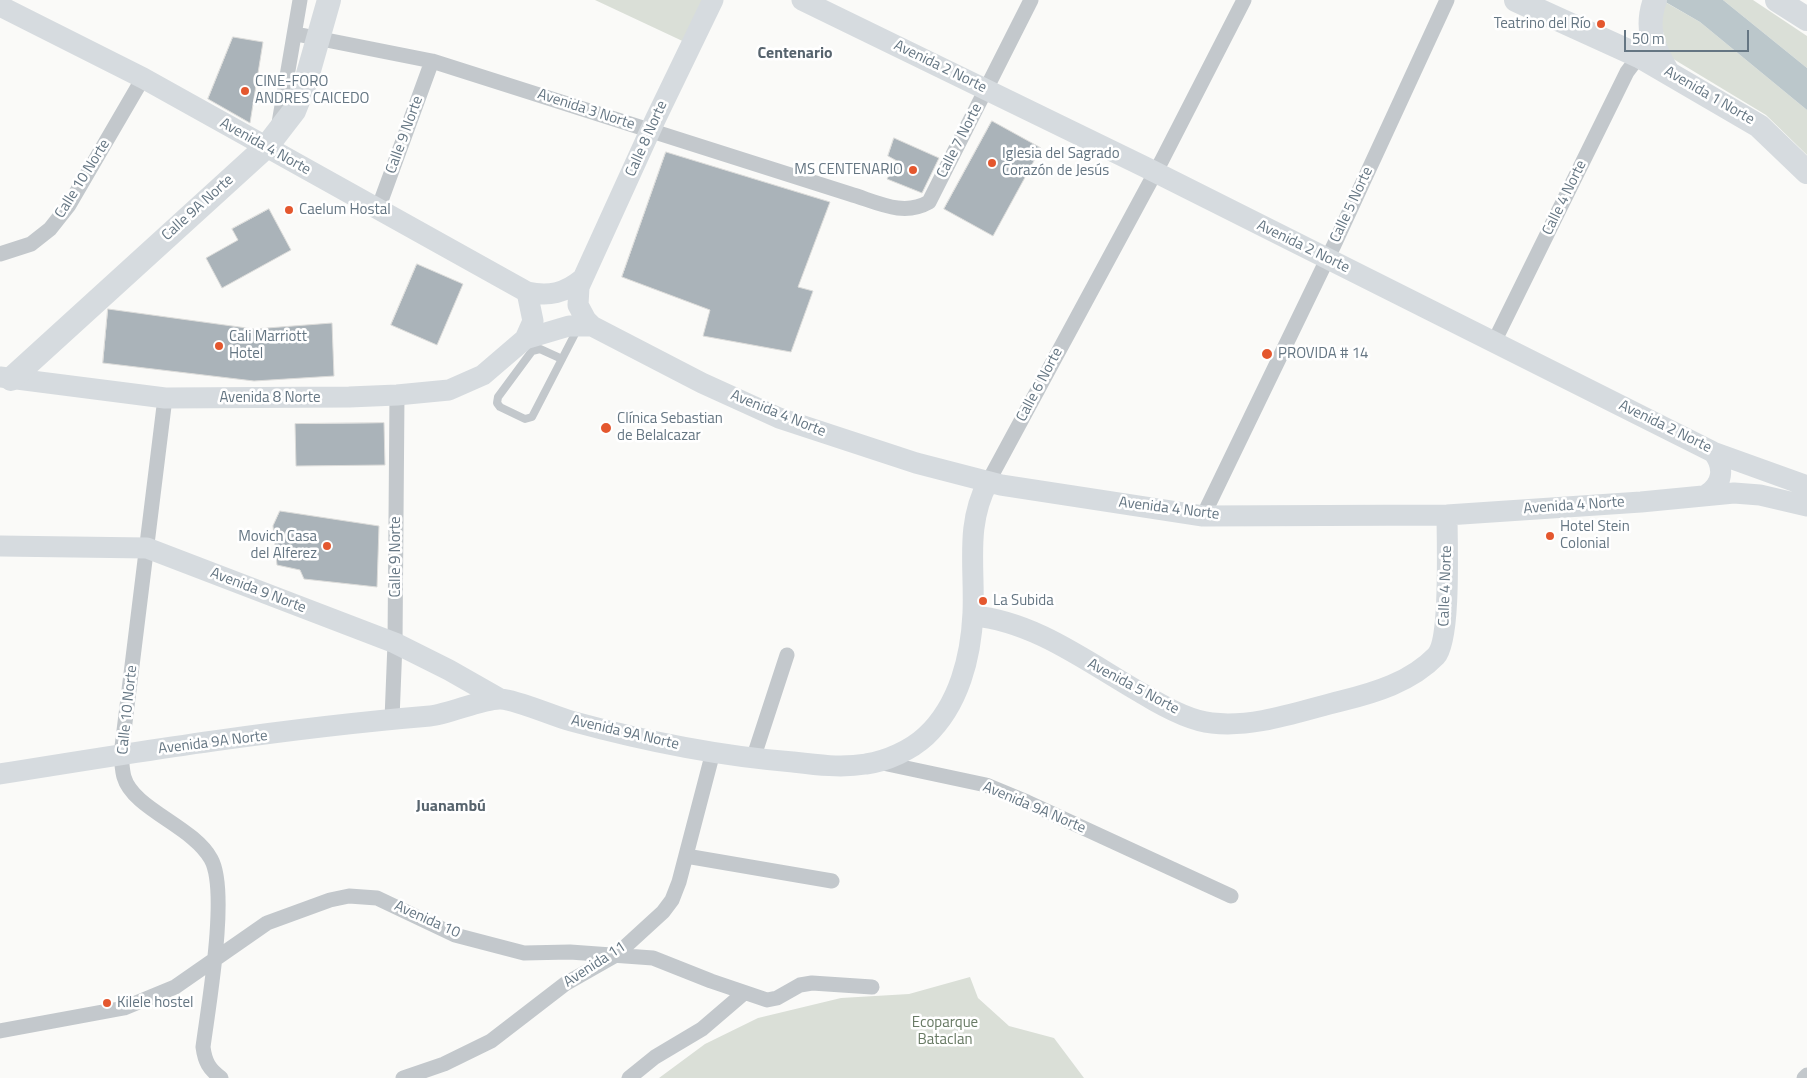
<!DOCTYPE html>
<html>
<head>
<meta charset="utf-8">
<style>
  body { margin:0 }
  #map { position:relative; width:1807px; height:1078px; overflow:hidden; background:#fafaf8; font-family:"Titillium Web",sans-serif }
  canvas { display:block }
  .scale { position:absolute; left:1624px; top:30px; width:125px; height:22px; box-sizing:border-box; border:2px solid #657683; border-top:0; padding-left:6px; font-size:15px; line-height:18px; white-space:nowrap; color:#657683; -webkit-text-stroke:4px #fff; paint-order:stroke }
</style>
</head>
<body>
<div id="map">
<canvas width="1807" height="1078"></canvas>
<div class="scale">50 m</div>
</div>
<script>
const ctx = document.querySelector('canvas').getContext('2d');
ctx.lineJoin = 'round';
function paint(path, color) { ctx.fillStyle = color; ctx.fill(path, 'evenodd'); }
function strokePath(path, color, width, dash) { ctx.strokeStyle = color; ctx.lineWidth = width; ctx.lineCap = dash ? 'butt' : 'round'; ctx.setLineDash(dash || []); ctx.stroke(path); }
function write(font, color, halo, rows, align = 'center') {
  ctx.font = font + ' "Titillium Web",sans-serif'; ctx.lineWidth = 5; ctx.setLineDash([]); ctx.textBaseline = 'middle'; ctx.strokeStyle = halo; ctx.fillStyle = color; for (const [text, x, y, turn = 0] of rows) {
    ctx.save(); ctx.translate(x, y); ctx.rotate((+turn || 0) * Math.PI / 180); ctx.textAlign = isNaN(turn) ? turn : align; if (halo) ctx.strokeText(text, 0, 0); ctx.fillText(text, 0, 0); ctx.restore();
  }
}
const green = new Path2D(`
  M595,0H713L691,45Z
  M1723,0H1753L1807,36V68Z
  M1665,2L1700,22L1807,110V155L1766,115L1670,57L1660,21Z
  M970,977L978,998L1009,1026L1054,1038L1084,1078H659L705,1044L758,1018L841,998L909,994Z`);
const water = new Path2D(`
  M1662,0H1723L1807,68V110L1700,22Z`);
const building = new Path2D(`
  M233,37L263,42L250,123L208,99Z
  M992,121L1041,148L993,236L944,209Z
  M894,138L939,158L922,193L887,179L897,161L888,156Z
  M666,152L830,202L798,287L813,291L791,352L703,336L710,310L622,277Z
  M269,209L291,250L222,288L206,258L238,240L232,229Z
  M417,264L463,284L437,345L391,325Z
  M108,309L254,329L332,323L334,376L254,381L103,363Z
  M384,423L385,465L296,466L295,424Z
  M280,511L379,526L377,587L304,579L300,570L277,565L273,526Z`);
const lane = new Path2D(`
  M562,359L540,349L532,351L498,397L497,403L500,407L525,419L532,417L578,328`);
const street = new Path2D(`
  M296,34L432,61L850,194C877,202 903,217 929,202L1031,0
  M278,129L300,0
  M378,209L432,61
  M0,254L31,244L50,229L69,205L143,78
  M1494,342L1627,72L1639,56
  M165,398L121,755C122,762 122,770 124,777C133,809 193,826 211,859C229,891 208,1008 203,1047C205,1062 209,1069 221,1078
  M988,482L1162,160L1244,0
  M1203,516L1334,245L1447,0
  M392,719L395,643L397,395
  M753,759L787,655
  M878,762L986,785L1027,802L1231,896
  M686,856L832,881
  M0,1031L124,1008L175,987L267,923L330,900L349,896L377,898L455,935L524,953L570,952L653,958L711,981L767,1000L777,998L800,985L812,983L872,987
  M403,1078L444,1064L491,1041L565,984L616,955L663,912L672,900L679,882L713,752
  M629,1078L655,1057L702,1029L744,993
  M1804,1078L1807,1075`);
const secondary = new Path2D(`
  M713,0L655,120L579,287L578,305L586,320L592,326L702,383L779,418L916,463L1001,485L1203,516L1447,515L1641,502L1734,493L1760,495L1807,506
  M802,0L1145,167L1713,452L1807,486
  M0,6L143,78L527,292C549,297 565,293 582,279
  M525,339L533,321L527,292
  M0,377L165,398L349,397L397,395L449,390L483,375L525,339L569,326H592
  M1706,495C1723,485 1725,467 1713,452
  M0,546L147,548L395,643L449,670L500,699
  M973,616C1035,621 1090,664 1143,694C1161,705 1190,721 1212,723C1255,728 1300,711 1341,701C1374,693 1411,682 1436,656C1451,640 1447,541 1447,515
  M0,774C142,751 286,728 430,716C450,714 484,698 501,699C517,700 553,716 571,721C644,741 718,756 793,762C817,765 842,768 866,764C887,761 911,750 926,736C959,705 971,657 973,613C975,566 965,525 988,482`);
const primary = new Path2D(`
  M1516,0L1639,56L1759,126L1807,172
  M1655,0C1645,27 1653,48 1667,71
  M1777,0L1807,19
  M11,379L267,146L294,111L306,81L329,0`);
const markers = [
  [1601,24,5,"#e4572e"],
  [245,91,5,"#e4572e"],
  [992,163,5,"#e4572e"],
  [913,170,5,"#e4572e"],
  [289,210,5,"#e4572e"],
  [219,346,5,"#e4572e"],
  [1267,354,6,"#e4572e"],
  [606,428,6,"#e4572e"],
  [1550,536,5,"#e4572e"],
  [327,546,5,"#e4572e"],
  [983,601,5,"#e4572e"],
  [107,1003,5,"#e4572e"]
];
const poiNames = [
  ["Teatrino del Río",1591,24,"right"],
  ["CINE-FORO",255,82],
  ["ANDRES CAICEDO",255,99],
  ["Iglesia del Sagrado",1002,154],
  ["Corazón de Jesús",1002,171],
  ["MS CENTENARIO",903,170,"right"],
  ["Caelum Hostal",299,210],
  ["Cali Marriott",229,337],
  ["Hotel",229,354],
  ["PROVIDA # 14",1278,354],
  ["Clínica Sebastian",617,419],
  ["de Belalcazar",617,436],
  ["Hotel Stein",1560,527],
  ["Colonial",1560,544],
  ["Movich Casa",317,537,"right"],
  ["del Alferez",317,554,"right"],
  ["La Subida",993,601],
  ["Kilele hostel",117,1003]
];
const streetNames = [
  ["Avenida 2 Norte",940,67,26],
  ["Avenida 1 Norte",1709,96,30],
  ["Avenida 3 Norte",586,110,18],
  ["Calle 9 Norte",405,135,-70],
  ["Calle 8 Norte",647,139,-66],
  ["Calle 7 Norte",960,141,-63],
  ["Avenida 4 Norte",265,147,29],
  ["Calle 10 Norte",83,179,-58],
  ["Calle 4 Norte",1565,198,-64],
  ["Calle 5 Norte",1352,205,-65],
  ["Calle 9A Norte",198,208,-42],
  ["Avenida 2 Norte",1303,247,26],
  ["Calle 6 Norte",1040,385,-62],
  ["Avenida 8 Norte",270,398],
  ["Avenida 4 Norte",778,414,22],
  ["Avenida 2 Norte",1665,427,26],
  ["Avenida 4 Norte",1574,506,-4],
  ["Avenida 4 Norte",1169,509,7],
  ["Calle 9 Norte",396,557,-90],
  ["Calle 4 Norte",1446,586,-88],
  ["Avenida 9 Norte",258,591,21],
  ["Avenida 5 Norte",1133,687,28],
  ["Calle 10 Norte",128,710,-84],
  ["Avenida 9A Norte",625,733,13],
  ["Avenida 9A Norte",213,743,-7],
  ["Avenida 9A Norte",1034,808,23],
  ["Avenida 10",427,920,24],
  ["Avenida 11",595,965,-33]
];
const parkNames = [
  ["Ecoparque",945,1023],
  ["Bataclan",945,1040]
];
const neighbourhoodNames = [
  ["Centenario",795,54],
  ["Juanambú",451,807]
];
paint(green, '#dadfd7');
paint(water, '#bbc7cb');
paint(building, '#aab3b9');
strokePath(building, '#dcdcda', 1);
strokePath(lane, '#c3c8cc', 8);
strokePath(street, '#c3c8cc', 15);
strokePath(secondary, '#d6dbdf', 21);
strokePath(primary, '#d6dbdf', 24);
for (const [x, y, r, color] of markers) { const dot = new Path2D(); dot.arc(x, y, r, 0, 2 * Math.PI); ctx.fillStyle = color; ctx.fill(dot); strokePath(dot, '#fff', 2); }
write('15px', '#657683', '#fff', poiNames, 'left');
write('15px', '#657683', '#fff', streetNames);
write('15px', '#687a64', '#fff', parkNames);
write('bold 16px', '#57646e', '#fff', neighbourhoodNames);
</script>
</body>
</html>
